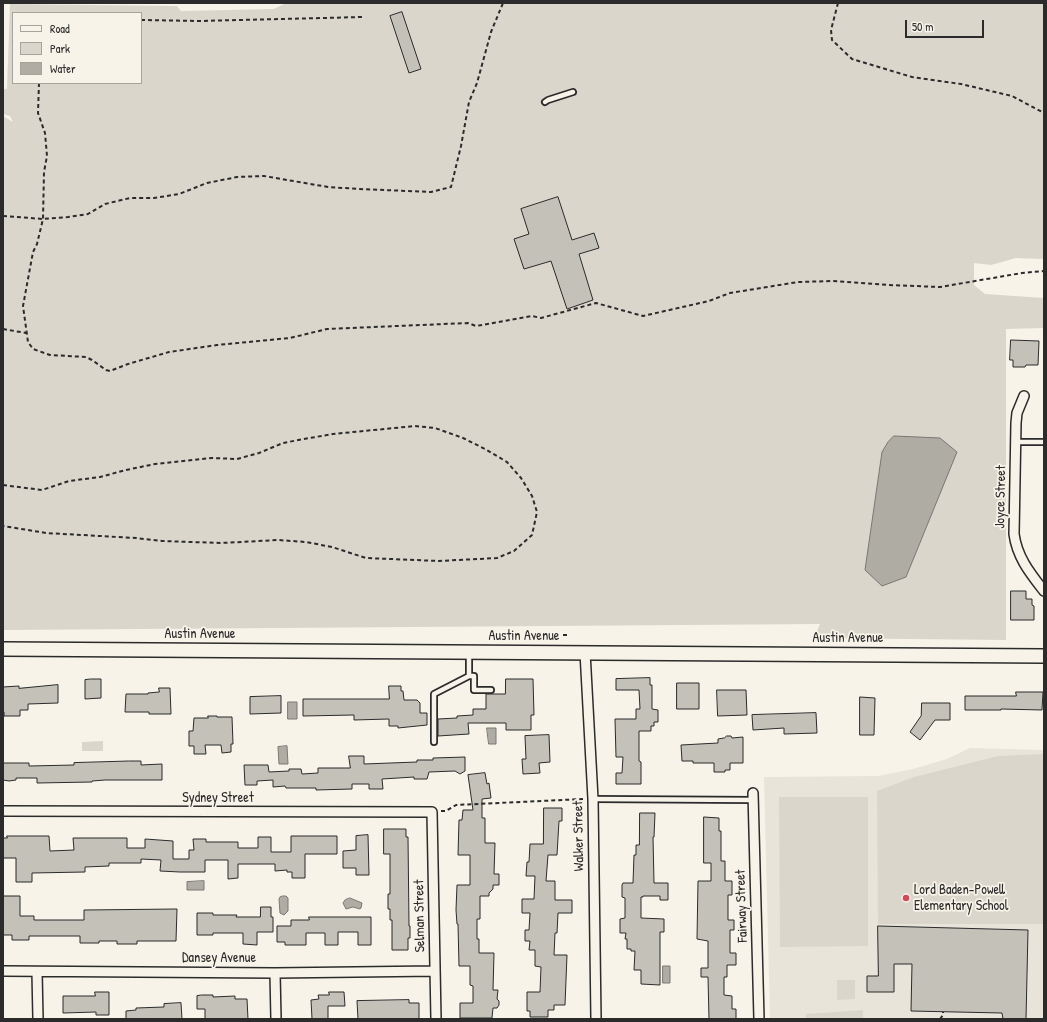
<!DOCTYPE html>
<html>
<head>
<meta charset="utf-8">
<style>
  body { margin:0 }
  #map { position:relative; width:1047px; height:1022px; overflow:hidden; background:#f7f3e8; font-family:"Patrick Hand",sans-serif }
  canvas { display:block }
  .frame { position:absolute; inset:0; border:4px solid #2b2b2b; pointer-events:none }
  .legend { position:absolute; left:12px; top:12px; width:130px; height:72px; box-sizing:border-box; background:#f7f3e8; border:1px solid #a5a39c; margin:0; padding:5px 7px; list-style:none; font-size:12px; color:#2b2b2b }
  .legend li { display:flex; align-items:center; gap:8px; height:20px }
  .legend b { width:20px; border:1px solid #a5a39c }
  .scale { position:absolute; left:905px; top:20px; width:79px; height:18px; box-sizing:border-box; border:2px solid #2b2b2b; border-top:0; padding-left:5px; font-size:12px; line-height:14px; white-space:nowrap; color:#2b2b2b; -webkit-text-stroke:3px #f7f3e8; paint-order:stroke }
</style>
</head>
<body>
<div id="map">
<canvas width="1047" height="1022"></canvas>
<div class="frame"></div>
<ul class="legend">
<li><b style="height:5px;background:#f7f3e8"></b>Road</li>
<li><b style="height:11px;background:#dad6cc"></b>Park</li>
<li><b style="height:11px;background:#afaca4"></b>Water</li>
</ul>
<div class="scale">50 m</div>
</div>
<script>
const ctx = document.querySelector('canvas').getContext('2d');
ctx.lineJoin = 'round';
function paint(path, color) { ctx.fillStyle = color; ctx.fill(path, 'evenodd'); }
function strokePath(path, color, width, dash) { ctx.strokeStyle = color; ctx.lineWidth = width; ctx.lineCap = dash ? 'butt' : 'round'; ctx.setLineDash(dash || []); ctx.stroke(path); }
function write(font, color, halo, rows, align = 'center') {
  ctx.font = font + ' "Patrick Hand",sans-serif'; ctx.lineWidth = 3.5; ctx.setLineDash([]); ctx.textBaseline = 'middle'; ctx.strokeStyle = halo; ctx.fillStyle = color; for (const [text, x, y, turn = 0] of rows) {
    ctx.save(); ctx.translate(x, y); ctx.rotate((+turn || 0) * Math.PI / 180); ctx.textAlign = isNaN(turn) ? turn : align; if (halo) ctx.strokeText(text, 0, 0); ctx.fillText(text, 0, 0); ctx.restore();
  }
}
const built = new Path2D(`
  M970,748L1044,750V1019H770L764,777L878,776L913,769L947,759Z`);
const green = new Path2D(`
  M286,3H1044V259L1016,258L991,265L974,263V285L985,294L1044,298V328L1006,329V640L814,638L820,624L3,630V116L13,122L10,116L3,114V89H7L10,4L177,6L181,11L274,9ZM13,13H141V83H13Z
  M103,741V751H82V742Z
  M1044,754V924H878L877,791L914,777L998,756Z
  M779,797H868V946L780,947Z
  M837,980H855V999L837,1000Z
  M863,1010V1019H806V1014Z`);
const water = new Path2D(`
  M894,436L940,438L957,452L906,577L882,586L865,570L882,452L888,442Z
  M288,702H297V719H288Z
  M487,728H496V744H489Z
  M287,746L288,764H279L278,747Z
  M204,881V890H187V882Z
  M283,896H286L288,898V911L284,915L280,913L279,899L280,897Z
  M350,898L362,903L361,908L360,909L353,907L346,909L343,903L345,900Z
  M663,966H670V983H663Z`);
const building = new Path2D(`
  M402,12L421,69L409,73L390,16Z
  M558,197L572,240L594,233L599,248L579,254L593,300L567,309L551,261L524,269L514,239L529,234L521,209Z
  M1011,340L1039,341L1038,365H1026L1025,367H1013V360H1010Z
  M1011,591H1026V599H1032V605L1034,606V620H1011Z
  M650,678V685H652V709L658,710V722H654V726H651V731H639V761L641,762V784H616V773H622L623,757H616L615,719H636V709H640L639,690H616V679Z
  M91,679H101V698L85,699V680Z
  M506,679H533L534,715H531V730H506V723H468L469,734L438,736V719L457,718V716L473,715V709H486V694H505Z
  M677,683H699V709H677Z
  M58,685V703L28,704V710H20V716H4V712H3V687L19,686V688Z
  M389,686H401V691H403L404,700H417L420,703V713H427V725L398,728V726H389V719L354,720V715L303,716V699H389Z
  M159,688H170L171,714H149V712H125L126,694H148V693L159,692Z
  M717,690H746L747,715L718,716Z
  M1016,692H1043L1042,710L1001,709V710H965V696H1016Z
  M281,696V713L250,714V697Z
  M860,697L875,698L874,735H860Z
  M922,703H950V720H935L920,740L910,732L921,716Z
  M816,713L817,733L784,734V728L753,730L752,715Z
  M208,716H217V717H232L233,744H231V752L222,753L221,745H205L206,754H194V746H189V731H193L194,718H208Z
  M549,735L550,762L539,763L540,773L523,774L522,759H526L525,736Z
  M727,736H731L732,738L743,737V763H730V770H725V772H714V763H693V761H682L681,745L718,743V739L724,738Z
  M349,756H364V764L417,762V760H433V758L465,757V771L460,774L455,771L429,772L427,779H414V777L382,779L383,789H369V784H352V789L316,790V788H286L285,786L273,787V780L257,781V785H245L244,765H268L269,772L289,771V769H301L302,774L318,773V768H350Z
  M129,761H141V765L162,764V780H105L92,781V782L37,783V778H16V780L9,781L3,780V763H29V766L74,765V763Z
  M485,773L487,784L489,783L491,798L482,799V818H485V843H495L494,874H499V885H493V889L489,893V896H480V919H477V939H479V953H494L493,990H498L497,999L499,1001V1005L497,1008H493L492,1018H460V1003H473V986L470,985V966H459L458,924H457L456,910L457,885H470V855H458L459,820H462L463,810H473L468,775Z
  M544,808H562V821H559L557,855H548L546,881H555V900H572V913H558L557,933H555L554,955H567L565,1005H554V1010H548V1017H530V1011H527V992H540L541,967L535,966V950H529L530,941H525V930H529L530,913H522V899H534L535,876H526L527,862H529L530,844H543Z
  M640,813H655L654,837H653L654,883H668V900H660V896H643V897H641V918L664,919V932H660V985L641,984V970H634L635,951H631V949H627V939H625L626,933H620V919L625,918V898L622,897V885L623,883H633L634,855H636V845H639Z
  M704,817L719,818V831H721V861H725V881H732V895H728V920H734V930H730V953H736V965H727V977H724V995L732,996V1009H736V1019H709L708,977H701V968H708V941L697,939L698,881H711V863H704Z
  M384,829H406V837H408L409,926H410V938H408V950H392V920H390V909H388V894H390V854H384Z
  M368,835L369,875H356V868H343V851L356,850V836Z
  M7,836H49L50,851L74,850L73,838H127V848H145V839L173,841V859H189V850H194L193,839H206V842H238V848H258V837H271V852H291V836H337V854H305V878H292V872H287V870L275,871V864H238V878L228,879V860H205V872H180L160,871L161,860L141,859V863H109V866L85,867V872L32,873V882H16V858H3V838H7Z
  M3,896H20V916H34V920H84V910L177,909L176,941H137V944H117V941H99V943H80V936H29V940H12V935H3Z
  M261,907H271V917H273V932H257V945L243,944V933H213V935H197V913H213V915H237L236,917H260Z
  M309,917H371V945H358V932H338V945H325V933H306V945H285V942H277V926H291V920H309Z
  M878,926L1028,930L1026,1019H1003L1002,1013L911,1011L912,964H894V992H867V976H878Z
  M95,992H109V1015H96V1012L63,1013V996H95Z
  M329,992H344L345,1006H328V1019H312L311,1000L319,999L318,995H329Z
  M202,995H213V997L235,996V999H247L248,1019H205V1009H197V996Z
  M409,1000V1003H419V1019H358L357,1001Z
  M181,1003L182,1019H126V1011L136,1010V1008L164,1007V1004Z`);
const path = new Path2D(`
  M838,3L831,30L832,40L852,59L912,77L961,84L1012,96L1044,113
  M141,20L199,21L363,17
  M39,83L38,113L45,133L47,156L44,172L43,219L37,244L33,252L23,306L28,342L33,349L50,355L86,357L92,360L106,370L110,371L128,364L169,352L217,345L290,338L327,329L468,323L476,326L532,316L541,318L596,303L643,316L709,301L730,293L798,282L832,281L888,285L940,287L1022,273L1044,271
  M3,216L43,219L68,217L88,214L105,204L130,198H154L179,194L207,183L237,177L264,176L328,187L360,189L431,192L451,187L461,146L469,102L477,83L491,32L503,3
  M3,329L26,333
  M3,485L42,490L69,481L100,477L126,470L155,464L212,458L237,459L259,453L283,443L304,439L333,434L415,426L435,428L463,438L485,449L507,462L521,478L532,496L537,512L532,535L514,551L497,558L439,561L366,558L332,547L306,542L278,540L221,543L162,541L136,538L46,533L3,526
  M563,635H568
  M441,811H446L456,805L583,799
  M940,1019L943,1015V1012`);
const lane = new Path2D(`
  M545,102L548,100L573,92
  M1016,442H1044
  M469,676H474V690H491
  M434,742V694L469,676V653
  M593,799L753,800`);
const street = new Path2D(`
  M1024,396L1017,413L1016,423L1014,534C1017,557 1030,573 1044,591
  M585,652L593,799L596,1019
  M753,793L759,1019
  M3,811L432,812L436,1019
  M3,971L275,973L435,971
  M37,972L38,1019
  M275,973L276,1019`);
const secondary = new Path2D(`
  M3,649L1044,656`);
const markers = [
  [906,898,4,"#d1495b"]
];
const streetNames = [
  ["Joyce Street",1001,497,-89],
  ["Austin Avenue",200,634],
  ["Austin Avenue",524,636],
  ["Austin Avenue",848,638],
  ["Sydney Street",218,798],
  ["Walker Street",579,836,-91],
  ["Fairway Street",742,906,-92],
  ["Selman Street",420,916,-91],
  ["Dansey Avenue",219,958]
];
const poiNames = [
  ["Lord Baden-Powell",914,890],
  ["Elementary School",914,906]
];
paint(built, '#e8e4da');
paint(green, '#dad6cc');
paint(water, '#afaca4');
strokePath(water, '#7a7874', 1);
paint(building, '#c4c1b9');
strokePath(building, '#2b2b2b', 1);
strokePath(lane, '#2b2b2b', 8);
strokePath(street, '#2b2b2b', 12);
strokePath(secondary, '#2b2b2b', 16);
strokePath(path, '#2b2b2b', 2, [4, 3]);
strokePath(lane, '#f7f3e8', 4.5);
strokePath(street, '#f7f3e8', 9);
strokePath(secondary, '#f7f3e8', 13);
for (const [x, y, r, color] of markers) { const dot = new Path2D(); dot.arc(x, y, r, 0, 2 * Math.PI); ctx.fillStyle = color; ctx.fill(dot); strokePath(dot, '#f7f3e8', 1.5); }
write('14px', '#2b2b2b', '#f7f3e8', streetNames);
write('14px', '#2b2b2b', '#f7f3e8', poiNames, 'left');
</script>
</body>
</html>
